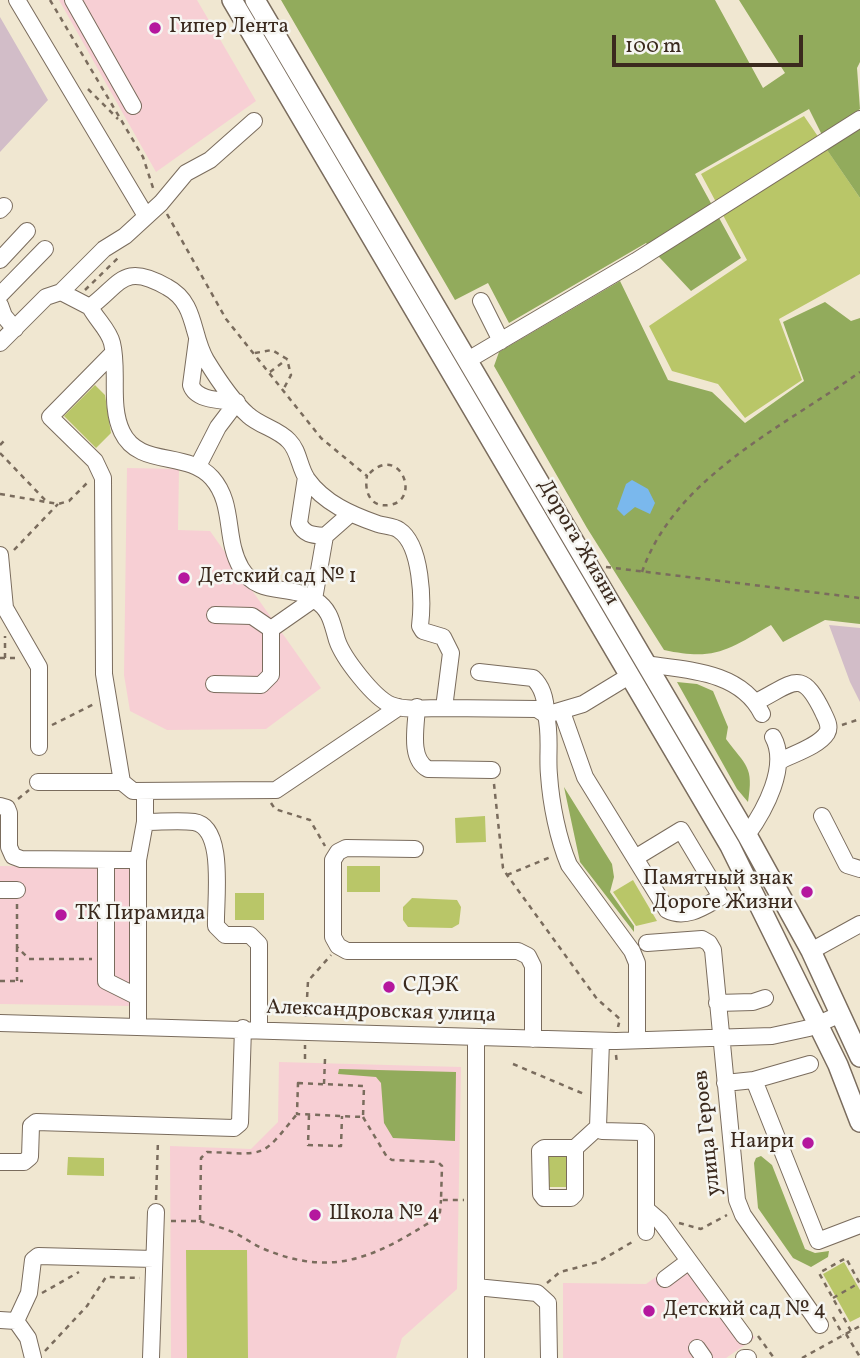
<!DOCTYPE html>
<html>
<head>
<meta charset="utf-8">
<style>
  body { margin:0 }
  #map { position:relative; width:860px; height:1358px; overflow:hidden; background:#f0e7d1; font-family:Vollkorn,serif }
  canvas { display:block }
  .scale { position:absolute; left:612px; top:35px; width:191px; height:32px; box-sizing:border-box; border:4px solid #3b2a1e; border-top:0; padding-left:9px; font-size:21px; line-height:24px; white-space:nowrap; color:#3b2a1e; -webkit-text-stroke:5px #f6f6f2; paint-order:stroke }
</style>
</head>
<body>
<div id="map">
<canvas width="860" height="1358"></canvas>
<div class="scale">100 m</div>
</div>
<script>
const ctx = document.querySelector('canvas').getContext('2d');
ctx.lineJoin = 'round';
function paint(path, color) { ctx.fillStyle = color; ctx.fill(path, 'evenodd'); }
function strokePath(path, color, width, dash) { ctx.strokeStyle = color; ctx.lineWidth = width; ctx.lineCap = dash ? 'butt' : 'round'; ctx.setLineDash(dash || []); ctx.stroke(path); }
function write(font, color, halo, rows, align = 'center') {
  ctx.font = font + ' Vollkorn,serif'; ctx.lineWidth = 5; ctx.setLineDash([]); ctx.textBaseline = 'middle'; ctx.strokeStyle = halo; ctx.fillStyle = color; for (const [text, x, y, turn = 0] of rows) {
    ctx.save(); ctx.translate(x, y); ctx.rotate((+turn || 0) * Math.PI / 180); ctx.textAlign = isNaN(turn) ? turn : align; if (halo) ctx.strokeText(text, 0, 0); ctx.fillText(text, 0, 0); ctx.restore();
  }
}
const built = new Path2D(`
  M59,0H197L256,101L156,172Z
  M127,468L179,469L178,530L210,531L321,688L266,729L167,730L130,711L124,675Z
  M0,866L133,867V1006L0,1004Z
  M279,1062L461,1067L457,1289L402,1338L396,1358H171L170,1146L251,1149L278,1122Z
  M691,1252L755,1338L726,1358H563V1283L646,1284Z`);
const industrial = new Path2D(`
  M0,17L48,100L0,152Z
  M829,625L860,628V702L850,682Z`);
const green = new Path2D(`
  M804,116L860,198V274L779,319L802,380L745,418L718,384L672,371L649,326L747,260L701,174Z
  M95,385L105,395L111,433L96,448L64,416Z
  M485,816L486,842L456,843L455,818Z
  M347,866H380V892H347Z
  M633,880L657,921L636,926L613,892Z
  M235,893H264V920H235Z
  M412,898L457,900L461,907L459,924L452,928L408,927L403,920V907Z
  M545,1152H571V1187H545Z
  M68,1157L104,1158V1176L67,1175Z
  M186,1250H247L248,1358H187Z
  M844,1262L860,1290V1317L850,1322L823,1274Z`);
const forest = new Path2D(`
  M281,0H715L763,88L785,73L739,0H860V62L857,68L860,109L822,135L809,109L695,174L741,258L691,291L646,243L509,323L488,283L455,300Z
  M860,128V198L825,147Z
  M620,281L668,380L712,392L745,423L804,381L783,322L825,302L851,321L860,318V624L825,620L783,642L771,625C728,650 715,661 664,650L587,528L494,366L499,352Z
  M677,682L697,684L713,691L728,727L726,739C746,766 754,766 748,802L737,789Z
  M564,787L612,864L614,877L610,892L634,926V932L580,862Z
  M339,1069L456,1072L455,1141L393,1138L384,1123L381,1083L376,1077L338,1074Z
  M761,1156L772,1165L805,1249L815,1253L829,1251L828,1257L811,1267L793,1258L758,1208L754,1163L756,1158Z`);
const water = new Path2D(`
  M632,480L648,489L655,503L650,514L635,507L624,516L617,509L626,484Z`);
const path = new Path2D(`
  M50,0L143,157L154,191
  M88,89L118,119
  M167,214L226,319L321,438L367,476C364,491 370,508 389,505C423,501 399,440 367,476
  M85,290L118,258
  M255,353L272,350L287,359L291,375L283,390
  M270,372L287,359
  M0,445L7,438
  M0,453L46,501
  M0,494L58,504L69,501L89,481
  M14,550L58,504
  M606,567L860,598
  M642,572C675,477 783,427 860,372
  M0,658H18
  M5,658V636
  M52,725L96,703
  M842,725L860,719
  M494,784L503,868L507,875L597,999L620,1019L618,1027
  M18,799L29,790
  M271,803L275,809L310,820L325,846
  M507,875L553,856
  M17,904V947L29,959H92
  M17,947V981
  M0,981H23
  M306,1017L308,981L331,955
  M616,1055L617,1064
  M305,1059V1045
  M513,1064L584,1094
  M298,1083L364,1086L363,1117L297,1114Z
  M324,1084L325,1059
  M309,1115L308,1145L341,1146L342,1116
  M363,1117L387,1157L392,1160L438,1162L442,1166L441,1200H464
  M156,1200L158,1140
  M171,1221H200L201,1158L207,1152C266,1154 260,1160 297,1114
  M200,1221C211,1225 224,1228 235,1233C245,1238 254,1245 264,1249C333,1278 375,1257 435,1219L440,1212L441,1200
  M679,1223L701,1229L727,1215
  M547,1283L560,1272L598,1262L634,1241
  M42,1293L79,1272
  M833,1298L859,1283
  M833,1317L843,1335
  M851,1331L819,1273L846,1258L860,1284
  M846,1334L860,1357
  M758,1336L774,1358
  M45,1351L87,1306L106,1277L140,1278
  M802,1358L860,1326`);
const minor = new Path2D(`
  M17,0L146,216
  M73,0L133,106
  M0,210L4,206
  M0,260L27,231
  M61,292L90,307C121,284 123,262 167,287C197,303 191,335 206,360C217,378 232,401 248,415C260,426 278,429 289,441C299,451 299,467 307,479C324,503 352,515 378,524C384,526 394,526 399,530C422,545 423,602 420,626L423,631L443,637L451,653L444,708L537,709L546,715C551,736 547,755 549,775C551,804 558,839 569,865L632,951L637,963V1040
  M61,292L104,249L125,236L161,203L186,173L210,160L254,121
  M0,295L45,249
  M481,301L501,341
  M0,305L4,316L15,329
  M90,307C96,319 109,330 112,343C119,371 109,405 122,432C139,468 187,450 212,478C235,504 224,539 241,568C259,598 290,583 315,600C331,610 332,624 337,640C343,658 374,698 391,705C406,711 427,708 444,708
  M197,340L191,385C196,401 222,400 237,402L218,427L198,466
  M0,343L46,297L61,292
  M113,353L50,417L95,461L103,478L104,674L122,782L133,791L276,790L399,707
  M468,360L636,261L860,119
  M306,477L299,523C304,535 313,535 325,536L350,514
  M0,555L5,608L39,667V747
  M271,629L314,599L325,536
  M645,664C687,670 741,671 762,714
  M479,672L533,678C544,688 546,702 546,715L583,704L629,676
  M214,684L261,685L271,675V629L252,616L215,615
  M756,702C794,683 801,667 823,712C826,719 831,726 827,733C819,746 793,754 780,761
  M417,707C416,727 409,759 428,769L492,770
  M562,712L585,777L667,910C686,920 705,906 721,897L681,830L635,858
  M38,782H122
  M0,806L7,808L9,813V847L13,856L21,859L138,860
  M822,816L847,865L860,869
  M145,822C161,822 179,820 194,822C226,827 215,900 216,926L225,935H250L259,944V1029
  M747,835C765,810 789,766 773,737
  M415,849L346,848L338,852L333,860V937L338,946L347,951H518L528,956L533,966V1039
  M106,860V981L138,997
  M0,890H17
  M647,943L702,939L709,943L713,950L737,1200L743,1215L820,1325
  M811,951L860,924
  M717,1003L753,1002L765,998
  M0,1023L616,1041L772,1036L809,1028L841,1014
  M138,1026V860L145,822V791
  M601,1041L598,1127L602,1131L641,1132L646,1137V1232
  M754,1080L818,1241L860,1225
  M725,1083L754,1080L810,1064
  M575,1148V1194L571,1198H544L541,1194L540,1151L544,1148H575L598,1127
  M0,1162H24L30,1157L31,1126L36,1122L234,1128L240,1123L243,1028
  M646,1209L660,1221L744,1336
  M665,1279L689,1261
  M476,1287L537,1293L548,1303L549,1358
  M0,1320L16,1321L28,1338L33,1358
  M16,1321L29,1293L33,1260L38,1256L154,1259
  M697,1348L704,1358
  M151,1358L156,1212
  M476,1358V1038
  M744,1358H748`);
const major = new Path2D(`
  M232,0L730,846L838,1065L860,1122
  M255,0L747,835L811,951L860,1057`);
const markers = [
  [155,28,7,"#b5179e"],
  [184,578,7,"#b5179e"],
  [807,892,7,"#b5179e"],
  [61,915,7,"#b5179e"],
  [389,987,7,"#b5179e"],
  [808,1143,7,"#b5179e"],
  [315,1215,7,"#b5179e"],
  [649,1311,7,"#b5179e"]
];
const poiNames = [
  ["Гипер Лента",169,28],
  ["Детский сад № 1",198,578],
  ["Памятный знак",793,880,"right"],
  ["Дороге Жизни",793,904,"right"],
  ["ТК Пирамида",75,915],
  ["СДЭК",403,987],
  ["Наири",794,1143,"right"],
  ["Школа № 4",329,1215],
  ["Детский сад № 4",663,1311]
];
const streetNames = [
  ["Дорога Жизни",577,543,60],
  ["Александровская улица",381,1013,2],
  ["улица Героев",709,1133,-96]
];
paint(built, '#f7cfd4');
paint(industrial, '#d2bdc8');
paint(green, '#b9c668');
paint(forest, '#92ab5c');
paint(water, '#7ab8ed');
strokePath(minor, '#7a6c5d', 18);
strokePath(major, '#7a6c5d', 22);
strokePath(path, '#7a6c5d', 2.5, [5, 5]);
strokePath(minor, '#fff', 16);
strokePath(major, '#fff', 19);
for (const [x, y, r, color] of markers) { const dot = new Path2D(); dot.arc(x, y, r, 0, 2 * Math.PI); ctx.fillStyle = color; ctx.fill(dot); strokePath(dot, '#f6f6f2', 2.5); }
write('21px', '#3b2a1e', '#f6f6f2', poiNames, 'left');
write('21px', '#3b2a1e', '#f6f6f2', streetNames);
</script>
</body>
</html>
